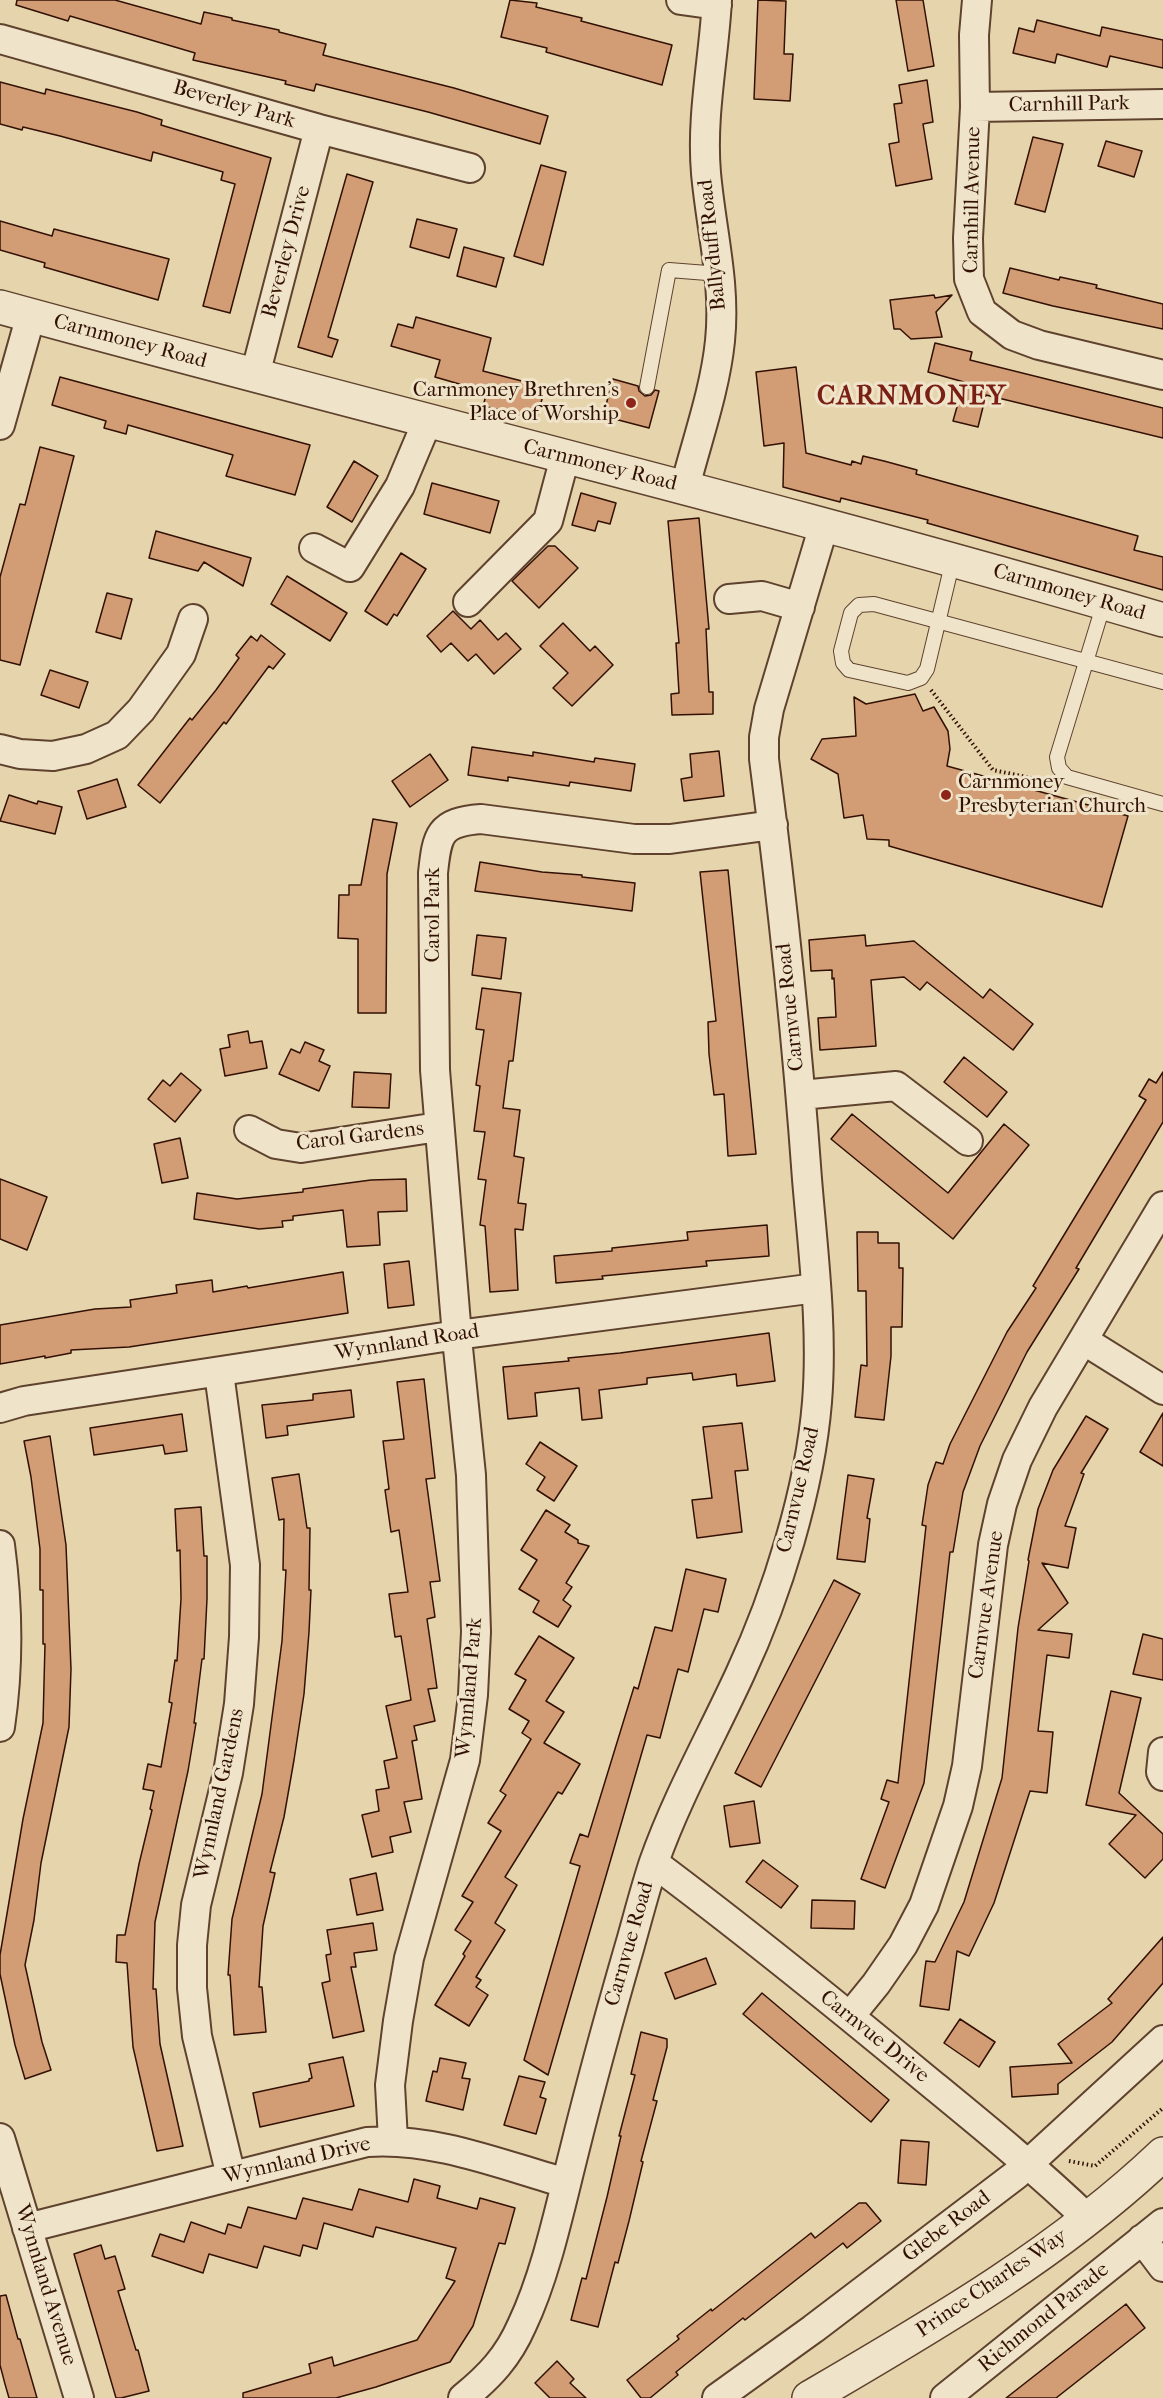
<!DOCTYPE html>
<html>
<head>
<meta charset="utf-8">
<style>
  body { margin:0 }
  canvas { display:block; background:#e6d5ac }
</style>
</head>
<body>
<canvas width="1163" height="2398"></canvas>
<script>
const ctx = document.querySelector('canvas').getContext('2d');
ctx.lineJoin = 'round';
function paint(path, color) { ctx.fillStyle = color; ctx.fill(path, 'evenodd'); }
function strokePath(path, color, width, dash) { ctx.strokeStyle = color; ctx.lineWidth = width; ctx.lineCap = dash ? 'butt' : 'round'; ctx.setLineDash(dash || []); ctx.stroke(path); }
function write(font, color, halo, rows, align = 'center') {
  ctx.font = font + ' "IM FELL French Canon",serif'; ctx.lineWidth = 6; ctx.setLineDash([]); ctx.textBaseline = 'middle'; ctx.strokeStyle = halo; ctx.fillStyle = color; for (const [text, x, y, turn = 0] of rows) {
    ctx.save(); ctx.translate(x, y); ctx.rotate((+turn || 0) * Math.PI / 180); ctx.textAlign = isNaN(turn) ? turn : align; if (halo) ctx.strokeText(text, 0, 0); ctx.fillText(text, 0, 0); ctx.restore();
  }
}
const building = new Path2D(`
  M17,0H115L201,24L204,12L232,18V20L279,30V32L326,44L323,55L454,88L548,116L540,144L428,112L316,84L314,91L285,84L286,81L193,60L195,53L70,16L68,21L16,5Z
  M510,0L537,3L536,7L582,18L581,21L672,45L662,85L546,52L547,48L501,37Z
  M758,0L786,1L784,54H793L790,101L754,99Z
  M896,0H923L934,66L908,71Z
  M1037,20L1100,36L1102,27L1163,40V68L1110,56L1107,67L1057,54L1055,63L1013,53L1019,28L1034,32Z
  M927,80L933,122L923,124L932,179L896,186L889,144L899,142L894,104L902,103L899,85Z
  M0,82L45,94L46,89L137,112L162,120L161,125L271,158L230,313L203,306L235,184L221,180L223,172L153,152L151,161L60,136L23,127L22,130L0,124Z
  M1033,137L1063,144L1045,212L1015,204Z
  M1106,141L1142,151L1134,177L1098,166Z
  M541,165L566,172L543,265L514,256Z
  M347,174L373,182L328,337L338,340L332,357L298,347Z
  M417,219L457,229L449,258L410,247Z
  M0,221L52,236L54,229L169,259L158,300L44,267L45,263L0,250Z
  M464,247L504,258L496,287L457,276Z
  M1010,268L1059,280L1060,277L1097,285L1096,288L1163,304V329L1053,306L1003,293Z
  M934,295L935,298L952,295L936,312L942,337L911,339L900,329H894L890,300Z
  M416,317L491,338L483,371L545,387L537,419L483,406L487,392L435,377L440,360L391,346L398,324L413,328Z
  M935,343L972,352L970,360L1163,408V438L986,395L978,427L953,421L964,382L928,372Z
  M796,367L806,453L851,465L852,461L861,464L863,456L884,461L917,470L916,474L1138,536L1134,550L1163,557V590L927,523L928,520L841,498L840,502L783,487L784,443L764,446L756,372Z
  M60,377L310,445L295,495L226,476L233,455L128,425L126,434L104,428L106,421L52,405Z
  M613,379L638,386L639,391L645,396L651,395L655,390L659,391L649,428L603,416Z
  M40,447L74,456L20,665L0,660V577L20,504L25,505Z
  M354,461L378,476L352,522L327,507Z
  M432,483L499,501L490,533L424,514Z
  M581,493L616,503L610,524L598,521L595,531L572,525Z
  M699,518L709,629H706L709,692H713V714L672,715L671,694L679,693L676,643H679L668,521Z
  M156,531L251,558L243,586L204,562L198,571L149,558Z
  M548,546H555L578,568L539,608L512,581Z
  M401,553L426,569L397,616L394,614L387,625L365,611Z
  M287,576L347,613L330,641L271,604Z
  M107,593L132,599L121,639L96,632Z
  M453,611L471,629L480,620L498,640L506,633L521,649L494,674L476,654L468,661L451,643L441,652L427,636Z
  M563,623L590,651L595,646L613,665L572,706L553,688L568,673L540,646Z
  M261,635L285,654L273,669L269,666L226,724L224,722L160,803L138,785L190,718L192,720L216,690L239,658L236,655L251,636L257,641Z
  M50,670L88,682L79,708L41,695Z
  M915,694L923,711L934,707L948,731L950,749L947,766L1128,816L1102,907L889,846V840L867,839L863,815L844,818L838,774L811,759L822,739L856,736L854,697L866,704Z
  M472,747L533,756V752L594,762L595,758L635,764L631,791L570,782L569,786L508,777V781L468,775Z
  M719,751L724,796L684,801L681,779L692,777L690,754Z
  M430,754L448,780L410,807L392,781Z
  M117,779L126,807L87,819L78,791Z
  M9,795L37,804L38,801L62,807L55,834L0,821Z
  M373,819L397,823L387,874L386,1013H358V939L338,938L339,895H349V885H361Z
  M480,862L542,872L582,875V877L635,883L632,911L475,891Z
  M728,870L756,1154L728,1156L724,1094L714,1095L709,1054L708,1022L716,1021L700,872Z
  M477,935L506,938L501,979L472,975Z
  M865,935L866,946L914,941L983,998L990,989L1033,1024L1013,1050L927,982L920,990L904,977L871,980L876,1046L820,1050L818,1018L836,1017L834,978L832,979V970L811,971L809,940Z
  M482,988L521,993L513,1061H509L503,1108L520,1110L514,1156L524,1158L518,1203L526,1204L523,1230L515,1229L518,1290L490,1292L485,1226L480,1225L486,1180L478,1179L485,1132L474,1131L480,1086L476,1085L484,1030L476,1029Z
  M248,1031L250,1043L262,1041L267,1068L225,1076L220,1049L230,1047L228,1035Z
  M305,1042L324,1050L319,1061L330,1066L319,1091L279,1074L291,1049L300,1053Z
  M964,1057L1007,1092L987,1117L944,1082Z
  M354,1072L391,1074L389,1108L352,1107Z
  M1163,1072V1122L1076,1268L1079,1269L1027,1352L980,1446L963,1492L953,1552H950L924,1783L885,1888L861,1879L889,1802L881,1799L887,1780L898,1783L926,1526L922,1525L928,1485L936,1462L943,1464L950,1444L1007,1332L1036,1288L1033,1286L1146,1100L1139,1096L1149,1079L1156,1083Z
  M181,1073L201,1090L175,1122L148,1099L163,1080L170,1086Z
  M852,1114L948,1193L1004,1124L1029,1145L953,1239L831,1139Z
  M180,1138L188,1178L162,1183L154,1144Z
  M0,1179L47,1197L27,1250L0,1239Z
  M406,1179L407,1211L378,1212L380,1245L347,1247L343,1210L293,1216V1220L282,1221L283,1227L259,1229L194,1219L197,1193L237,1199L303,1192V1189L371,1180Z
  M767,1225L769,1256L706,1261L707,1266L602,1276L603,1279L556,1283L554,1256L612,1251V1248L688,1240L687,1232Z
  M857,1232H878V1243H899V1268H903L902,1327H891V1356L884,1420L855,1417L861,1365L867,1366L866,1291H858Z
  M409,1261L414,1305L388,1308L384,1264Z
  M343,1272L348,1313L129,1347L71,1350V1353L45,1358V1356L0,1364V1325L95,1309L131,1307L130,1300L177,1293L176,1285L212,1280L213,1292L247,1286L248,1288Z
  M769,1333L775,1381L737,1386L736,1374L693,1380L692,1373L647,1378V1384L599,1390L602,1418L582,1420L579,1388L535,1393L537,1416L508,1419L503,1367L569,1361L568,1358L620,1353Z
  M424,1379L435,1478L426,1479L440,1581L430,1582L435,1617L427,1619L437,1688L428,1689L435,1721L414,1726L417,1740L412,1741L422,1799L404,1802L411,1832L390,1837L393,1852L372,1857L362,1815L379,1811L376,1790L389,1788L384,1761L397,1758L386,1706L411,1700L401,1636L395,1637L389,1594L408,1592L399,1530L391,1532L385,1490L389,1489L383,1441L404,1439L397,1382Z
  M351,1390L354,1417L287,1426L288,1435L266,1438L262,1405L313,1400V1394Z
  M1163,1413V1466L1140,1452Z
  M182,1414L187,1451L165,1454L163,1445L94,1455L90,1428Z
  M1086,1416L1108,1429L1081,1473L1084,1474L1065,1526L1076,1528L1068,1568L1042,1563L1068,1603L1038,1630L1072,1634L1069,1658L1047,1655L1038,1731L1053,1732L1047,1793L1030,1791L994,1903L969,1956L957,1951L949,2010L920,2006L926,1961L935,1962L964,1902L1002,1778L1018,1628L1029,1561L1028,1560L1038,1509L1053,1470Z
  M742,1423L748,1470L735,1471L742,1532L697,1538L692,1500L712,1498L703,1427Z
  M50,1436L66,1545L71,1669L69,1727L41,1863L34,1920L25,1965L42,2042L51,2070L25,2079L15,2045L0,1974V1955L23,1819L43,1723L45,1644H43V1590H40V1549L31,1477L24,1441Z
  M540,1442L577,1466L554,1501L537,1490L545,1477L526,1464Z
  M299,1474L307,1528H310L309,1590H311L309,1632L304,1694L294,1760L284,1817L270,1872L275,1873L263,1926L259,1987H262L266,2032L234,2035L230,1975H228L232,1919L262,1794L282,1641L286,1570H283L284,1519L279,1520L272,1478Z
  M848,1475L874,1479L867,1518L870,1519L865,1562L837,1559Z
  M201,1507L204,1556H207V1599L204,1659H202L194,1723H196L188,1771L155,1922L153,1989H156L160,2044L183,2146L157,2151L133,2047L127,1963L116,1962L117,1935H125L139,1864L152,1810L150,1809L154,1791L143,1789L148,1764L161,1767L172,1703L169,1702L175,1660L177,1661L181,1599L180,1550L177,1551L175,1509Z
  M546,1510L570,1525L565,1532L578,1540V1543L589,1546L566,1583L572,1587L563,1600L571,1606L558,1627L533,1612L539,1601L519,1589L537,1560L521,1550Z
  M686,1569L726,1579L718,1612L704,1609L688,1672L678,1669L660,1738L647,1735L548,2075L524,2060L580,1866L570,1863L580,1834L588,1837L634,1687L638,1689L655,1627L672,1631Z
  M834,1580L860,1594L761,1787L735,1773Z
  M1143,1634L1163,1639V1680L1133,1674Z
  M539,1636L574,1658L546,1701L564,1712L544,1743L580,1764L562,1794L558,1792L505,1877L517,1885L495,1923L505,1930L476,1977L481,1980L476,1987L488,1995L469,2026L435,2005L465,1956L463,1954L471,1941L455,1930L473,1902L462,1896L501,1831L488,1823L506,1795L500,1791L531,1739L522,1733L529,1721L509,1709L526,1680L515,1674Z
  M1111,1691L1141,1698L1119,1793L1163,1834V1859L1145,1878L1109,1844L1136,1815L1086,1805Z
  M754,1801L760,1843L730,1847L724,1806Z
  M763,1860L798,1886L781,1908L746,1882Z
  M376,1873L383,1910L357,1915L350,1879Z
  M812,1900L855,1901L854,1929L811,1928Z
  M373,1923L377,1950L354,1953L356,1967H351L364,2031L333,2038L322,1983L330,1981L326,1955L331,1954L327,1930Z
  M1163,1937V1983L1112,2042L1058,2084V2094L1012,2097L1010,2067L1072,2063L1058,2044L1112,2003L1108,1999Z
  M706,1958L716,1984L675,1999L665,1973Z
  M762,1993L889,2100L871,2122L743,2014Z
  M960,2019L995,2042L979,2067L944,2043Z
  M641,2032L667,2039V2047L653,2100L657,2101L641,2161L643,2162L629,2221L618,2263L615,2262L598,2327L571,2320L582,2278L586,2279L607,2197L621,2136H619L635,2075L631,2074Z
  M343,2057L354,2106L260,2127L253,2093L309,2081V2079L312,2078L309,2064Z
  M440,2058L466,2063L462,2078L470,2079L463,2110L426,2101L433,2071L437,2072Z
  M519,2076L545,2082L540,2097L546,2099L536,2134L504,2125Z
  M901,2140L929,2142L926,2185L898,2183Z
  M414,2179L440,2186L437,2198L477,2209L480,2198L515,2208L505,2244L499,2243L473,2326L450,2362L376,2387L336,2398H243V2393L311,2373L309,2364L332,2357L334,2366L417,2340L455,2281L446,2278L456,2248L376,2227L373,2237L324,2223L317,2249L303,2245L300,2256L264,2246L257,2268L209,2254L203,2273L152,2256L160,2234L184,2242L191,2222L225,2234L228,2224L241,2228L248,2207L296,2219L303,2198L352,2210L359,2189L408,2202Z
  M859,2203H866L881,2221L847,2248L843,2243L745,2320L743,2318L676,2372L678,2375L650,2398H641L627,2380L679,2339L677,2336L711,2309L712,2311L811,2233L815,2238Z
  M101,2245L105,2259L115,2256L125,2289L118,2291L136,2350H138L149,2391L121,2398H116L74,2254Z
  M6,2295L18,2339H20L37,2398H9L5,2384L0,2365V2296Z
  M1126,2304L1145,2328L1056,2398H1006Z
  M557,2361L574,2379L570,2383L586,2398H550L535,2383Z`);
const path = new Path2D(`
  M931,690L993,770L1045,781
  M1069,2161L1095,2166L1163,2108`);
const service = new Path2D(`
  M647,387L669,270L720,274
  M953,560L927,669L921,678L908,683L849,670L843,663L841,651L851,613L859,605L874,604L1163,682
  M1104,603L1057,757L1059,768L1067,777L1163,804`);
const minor = new Path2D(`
  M681,0L717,5
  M977,0L974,35L975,107L968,238L969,279L982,312L1012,335L1039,345L1163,375
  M0,39L319,129L470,168
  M975,107L1163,104
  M255,375L319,129
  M0,425L31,315
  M685,487C697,440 715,390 720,341C726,283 711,230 706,173C701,116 714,57 717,0
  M314,548L350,567L400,486L427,422
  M729,599L762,596L800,607
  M468,602L548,521L565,457
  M0,749L20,754L53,756L86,749L117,735L141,710L181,654L193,619
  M801,1095L896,1086L968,1141
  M249,1130L276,1144L301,1148L438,1127
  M1083,1340L1163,1390
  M219,1373L245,1565L244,1637L239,1704L228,1773L196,1905L192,1945V1988L197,2036L231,2176
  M0,1408L24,1401L457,1335L816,1288
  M0,1545C8,1605 9,1666 0,1727
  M1163,1752L1161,1772L1163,1776
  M654,1863C745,1931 834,2003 922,2076C978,2122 1035,2168 1088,2219
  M850,2016L876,1984L903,1945L924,1905L958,1806L967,1766L993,1545L1002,1504L1017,1460L1043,1407L1163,1206
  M0,2138L79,2398
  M393,2140L390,2085L398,2021L409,1958L465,1760L473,1695L476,1632L471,1475L458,1348L435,1070L433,873C437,835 439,822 481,819L634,839H670L773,825
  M27,2228L367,2142C434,2137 502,2165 566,2183
  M1142,2239L1163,2267
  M463,2398C490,2376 508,2357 522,2325C546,2275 560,2207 574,2152C591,2083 610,2014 630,1945C638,1917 645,1889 654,1862C677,1797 711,1737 740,1674C777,1595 810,1489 817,1402C823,1328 813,1252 807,1179C797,1039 782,898 764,759V737L769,709L824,525
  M717,2398L813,2329L1017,2174L1163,2040
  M945,2398L1163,2223`);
const tertiary = new Path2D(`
  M0,307C387,413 778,507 1163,620
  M809,2398C932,2326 1059,2253 1163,2154`);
const markers = [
  [631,403,6,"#8f2418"],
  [946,795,6,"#8f2418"]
];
const streetNames = [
  ["Beverley Park",234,105,16],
  ["Carnhill Park",1069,105,-1],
  ["Carnhill Avenue",973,200,-89],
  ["Ballyduff Road",713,245,-96],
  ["Beverley Drive",287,252,-75],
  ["Carnmoney Road",130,342,15],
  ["Carnmoney Road",600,466,14],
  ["Carnmoney Road",1069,593,16],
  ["Carol Park",434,915,-90],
  ["Carnvue Road",791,1007,-96],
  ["Carol Gardens",360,1137,-7],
  ["Wynnland Road",407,1343,-9],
  ["Carnvue Road",799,1490,-77],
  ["Carnvue Avenue",987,1605,-82],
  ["Wynnland Park",470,1688,-85],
  ["Wynnland Gardens",220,1794,-78],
  ["Carnvue Road",630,1944,-74],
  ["Carnvue Drive",874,2037,39],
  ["Wynnland Drive",297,2161,-13],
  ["Glebe Road",947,2227,-37],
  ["Prince Charles Way",992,2284,-34],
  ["Wynnland Avenue",45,2285,73],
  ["Richmond Parade",1044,2318,-39]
];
const poiNames = [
  ["Carnmoney Brethren's",619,391],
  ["Place of Worship",619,415],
  ["Carnmoney",958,783,"left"],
  ["Presbyterian Church",958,807,"left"]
];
const districtNames = [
  ["CARNMONEY",912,397]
];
paint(building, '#d29c75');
strokePath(building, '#321104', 1.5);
strokePath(service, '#5f422e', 16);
strokePath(minor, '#5f422e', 32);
strokePath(tertiary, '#5f422e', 36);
strokePath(path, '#321104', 4, [1.5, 3]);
strokePath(service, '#efe4c9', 14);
strokePath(minor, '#efe4c9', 28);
strokePath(tertiary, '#efe4c9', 33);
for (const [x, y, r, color] of markers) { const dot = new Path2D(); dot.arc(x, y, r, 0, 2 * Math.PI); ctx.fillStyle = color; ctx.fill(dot); strokePath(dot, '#efe4c9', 2); }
write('21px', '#321104', '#efe4c9', streetNames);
write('21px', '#321104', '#efe4c9', poiNames, 'right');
ctx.letterSpacing = '1.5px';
write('bold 27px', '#7a1f14', '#efe4c9', districtNames);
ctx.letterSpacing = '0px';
</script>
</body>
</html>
